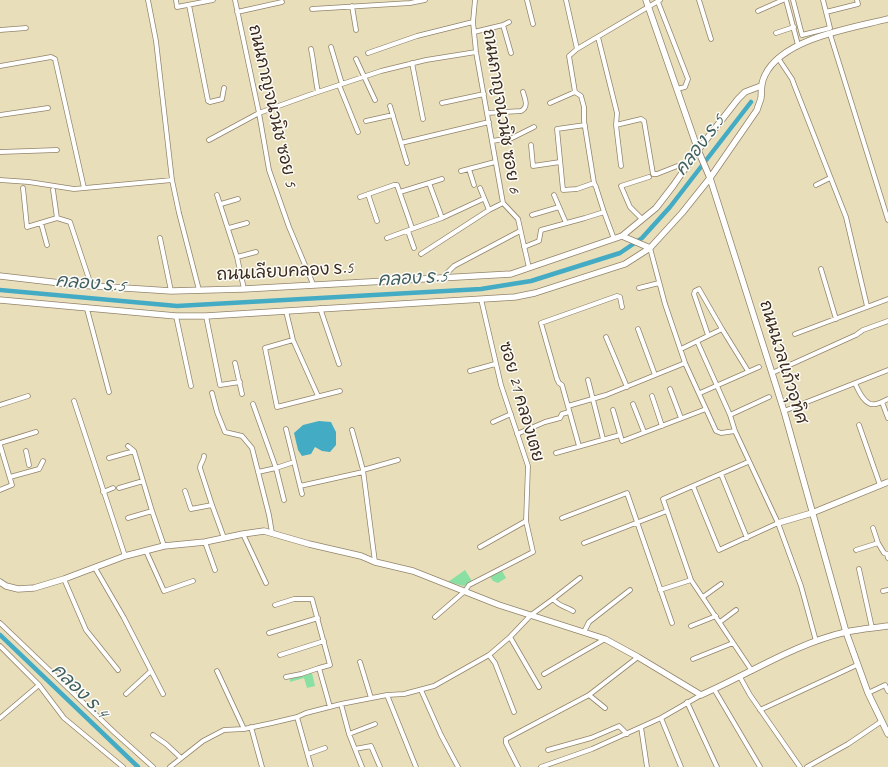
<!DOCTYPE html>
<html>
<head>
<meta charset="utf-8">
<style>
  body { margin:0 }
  canvas { display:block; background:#e9deba }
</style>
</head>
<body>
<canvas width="888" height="767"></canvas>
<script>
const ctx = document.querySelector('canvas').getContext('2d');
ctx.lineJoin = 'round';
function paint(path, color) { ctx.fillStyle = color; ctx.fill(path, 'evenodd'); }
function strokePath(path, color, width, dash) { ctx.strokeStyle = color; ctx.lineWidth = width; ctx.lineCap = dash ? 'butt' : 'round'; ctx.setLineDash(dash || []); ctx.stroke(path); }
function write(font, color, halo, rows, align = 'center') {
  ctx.font = font + ' Caveat,"Playpen Sans Thai",sans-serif'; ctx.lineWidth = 3; ctx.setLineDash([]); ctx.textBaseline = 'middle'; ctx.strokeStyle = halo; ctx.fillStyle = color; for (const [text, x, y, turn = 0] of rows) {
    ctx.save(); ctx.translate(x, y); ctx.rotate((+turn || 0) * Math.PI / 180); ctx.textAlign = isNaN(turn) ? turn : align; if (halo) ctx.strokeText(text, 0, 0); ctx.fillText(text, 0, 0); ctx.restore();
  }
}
const green = new Path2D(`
  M501,569L506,578L498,583L493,581L489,575Z
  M465,570L472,581L464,586L448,582Z
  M312,673L315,686L307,688L304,678L290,682V679Z`);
const water = new Path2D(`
  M319,421L331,422L336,432V445L330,452L322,451L315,447L311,454L302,456L298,450L294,433L303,425Z`);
const canal = new Path2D(`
  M0,290L177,306L481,289L531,281L620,253L642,238L670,207L751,102
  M0,635L138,767`);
const minor = new Path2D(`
  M148,0L156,41L172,180L179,213L199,290
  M176,0L177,7L213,0
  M235,0L259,113L269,170L289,227L313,284
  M475,0L473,22L476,52L503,203L518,219L529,268
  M527,0L533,24
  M566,0L577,49
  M699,0L711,39
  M786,0L798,45
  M793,0L802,35L830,28L823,0
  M658,2L688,79L685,87L677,89
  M189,5L208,101L210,102L222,99L224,88
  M352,6L356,30
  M312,9L410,3L425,0
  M758,11L783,0
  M237,12L282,2
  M826,12L858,4L857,0
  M503,25L511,53
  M0,30L26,28
  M474,32L503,25L509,22
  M776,33L794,27
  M830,34L888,220
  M598,37L617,113L616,125L621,166
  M331,47L342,84
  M311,49C314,63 315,78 318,92
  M368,53L417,36L473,22
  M778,58L792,79L795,87L846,217L867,306
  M356,59L375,100
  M412,63L423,119
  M0,66L51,57L55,59L84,188
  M339,85L358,132
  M575,92L569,56L577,49L660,0
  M442,103L484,94
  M390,106L407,163
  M487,113L521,111C529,107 525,99 523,92
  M0,115L48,108
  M366,121L393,115
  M585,125L557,129L563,190L577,189L594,183
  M616,125L641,119L644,121L653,174H657L690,161
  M209,140L259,113L309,95L381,71L426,60L476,52
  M492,141L512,138L534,127
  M401,143L489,122
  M531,145L533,166L560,162
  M0,152L57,150
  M469,169L474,185
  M461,171L495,162
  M0,180L29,182L74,189L172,180
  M429,183L442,218
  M816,185L830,178
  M23,188L27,227L57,218L70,222L91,285
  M480,188L489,210
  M53,190L57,218
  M400,192L442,179
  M368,194L377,221
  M217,195L237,257L244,289
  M554,195L566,223
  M360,197L394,185H397L412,228
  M221,204L238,199
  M604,212L614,239
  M532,215L559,207
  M642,219L630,207L621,186L649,177
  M41,223L47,245
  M229,228L247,223
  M408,231L414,248
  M160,238L171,291
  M387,238L442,218L483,199
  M524,247L539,241L541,230L585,218L604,212L596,187L594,183L584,121V107L581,96L575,92L550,103
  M650,248L665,304L685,363L716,431L721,433L735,431L778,523L801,586L816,641
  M421,254L489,210L503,203
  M237,257L256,252
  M821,269L836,319
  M445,277L447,273L454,266L520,231
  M639,288L659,283
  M320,308L339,364
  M87,309L109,392
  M286,311L293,340L318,396
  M176,316L191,386
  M206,316L220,385L240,382
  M638,329L655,375
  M795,334L888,299
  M708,335L694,294L695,291L699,289L722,329L748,371
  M606,337L627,387
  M293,340L265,348L277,407L340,391
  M697,341L730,415L735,431
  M681,349L722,329
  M235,363L242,394
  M470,371L495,364
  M772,373L856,335L863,330L888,321
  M588,380L603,439
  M855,383C858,390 865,407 876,404C880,403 884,401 888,399
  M670,389L681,418
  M212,393L217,412L225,432L242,436L252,448L269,515L272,533
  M700,393L759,367
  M652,396L662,426
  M74,401L125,556
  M882,402L888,418
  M253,404L276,468L284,500
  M633,404L644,432
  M0,405L28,396
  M568,406L606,395L685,363
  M613,410L622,441L706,409
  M784,411L888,370
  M730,415L769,397
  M493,422L511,414
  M859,425L880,485
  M286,429L302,494
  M352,430L363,470L375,562
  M517,434L545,422L560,418L562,414L569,412
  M0,443L36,432
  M0,445L12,485L0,490
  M128,446L134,451L152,511L164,546
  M579,446L562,385L559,383L557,379L541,323L617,296L620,297L622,307
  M26,451L29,465
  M556,453L620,435
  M204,456C204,461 200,463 200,468L212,505L224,538
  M109,458L134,451
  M748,462L663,499L691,580L752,671
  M363,470L398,460
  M258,472L276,468L291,463
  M721,474L747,538
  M10,477L39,469L43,461
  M300,486L363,472
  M693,486L719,550L778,523
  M119,488L143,481
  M185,491L191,509L212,505
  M103,492L113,488
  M128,518L152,511
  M562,518L627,493L672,623
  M873,528L878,543L884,553L887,554L888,558
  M243,534L266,583
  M205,542L215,570
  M584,543L667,511
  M480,547L526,521
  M856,550L878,543
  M146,551L164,591L193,581
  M95,568L124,618L163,694
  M859,569L872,628
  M64,579L86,630L118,670
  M660,590L691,580
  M883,591L888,590
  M703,597L721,584
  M553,599C560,607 565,606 573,611
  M275,605L294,599H312L330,665L319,668L330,707
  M435,617L465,591L469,585L533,552L526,521L528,466L501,385L481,299
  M720,622L736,610
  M0,623L115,733L153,767
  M691,626L716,616
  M584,632L589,622L630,590
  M269,633L318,618
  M510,637L539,687
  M0,646L39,685L64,718L123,767
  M280,655L324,641
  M489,655L495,663L514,712
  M693,659L733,643
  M360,662L371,698
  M217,671L244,729
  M544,674L605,639
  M286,677L301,674L319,668
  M740,677L750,695L800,767
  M714,689L760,767
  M421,690L441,735L458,767
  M868,693L885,685L888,691
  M126,694L151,671
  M387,695L416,767
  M589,695L605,708
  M687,702L717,767
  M341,704L349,734L362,767
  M760,710L857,665
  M297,717L311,767
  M0,718L39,685
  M661,718L681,767
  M251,727L262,767
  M349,734L375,724
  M153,735L166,744L181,758
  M355,749L371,746L380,767
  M548,750L591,738L619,726L627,734
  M308,754L325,748
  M170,767L203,741L224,730L244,729L272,723L297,717L306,713L341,704L387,695L404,694L434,686L489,655L510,637L531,615L553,599L580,578
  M518,767L506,743V739L589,695L638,657
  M541,767L592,749L641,727
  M647,767L641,727L661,718L701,695
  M807,767L848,744L882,721`);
const tertiary = new Path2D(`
  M646,0L698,150L710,178L784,411L846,632L868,693L888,734
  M622,236L650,248
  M0,276L78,285L171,291L244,289L511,274L622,236L656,208L673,186L698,150L738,99L745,92L761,86
  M0,300L176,316H206L515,297L535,293L625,264L650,248L682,213L710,178L757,110C758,106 760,102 761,98C762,89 760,85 765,75C783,38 852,28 888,19
  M778,523L812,513L888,482
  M0,582L6,586L18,589L34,588L64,579L125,556L164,546L205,542L243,534L264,531L309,544L361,556L375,562L413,571L499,605L605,639L638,657L701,695C749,674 794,644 846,632C860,629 874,628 888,626`);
const streetNames = [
  ["ถนนกาญจนวนิช ซอย 5",272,106,77],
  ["ถนนกาญจนวนิช ซอย 6",501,111,81],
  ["ถนนเลียบคลอง ร.5",285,272,-3],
  ["ถนนนวลแก้วอุทิศ",783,362,73],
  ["ซอย 21 คลองเตย",521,402,74]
];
const waterNames = [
  ["คลอง ร.5",700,146,-53],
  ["คลอง ร.5",412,279,-3],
  ["คลอง ร.5",90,284,5],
  ["คลอง ร.4",79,691,44]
];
paint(green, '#8ae0a3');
paint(water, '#44abc4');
strokePath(canal, '#44abc4', 4.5);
strokePath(minor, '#92846c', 5.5);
strokePath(tertiary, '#92846c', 7);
strokePath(minor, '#fff', 4);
strokePath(tertiary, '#fff', 5.5);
write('17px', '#3b2a1e', '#fdfcf7', streetNames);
write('italic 18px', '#3f5e60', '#fdfcf7', waterNames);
</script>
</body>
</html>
